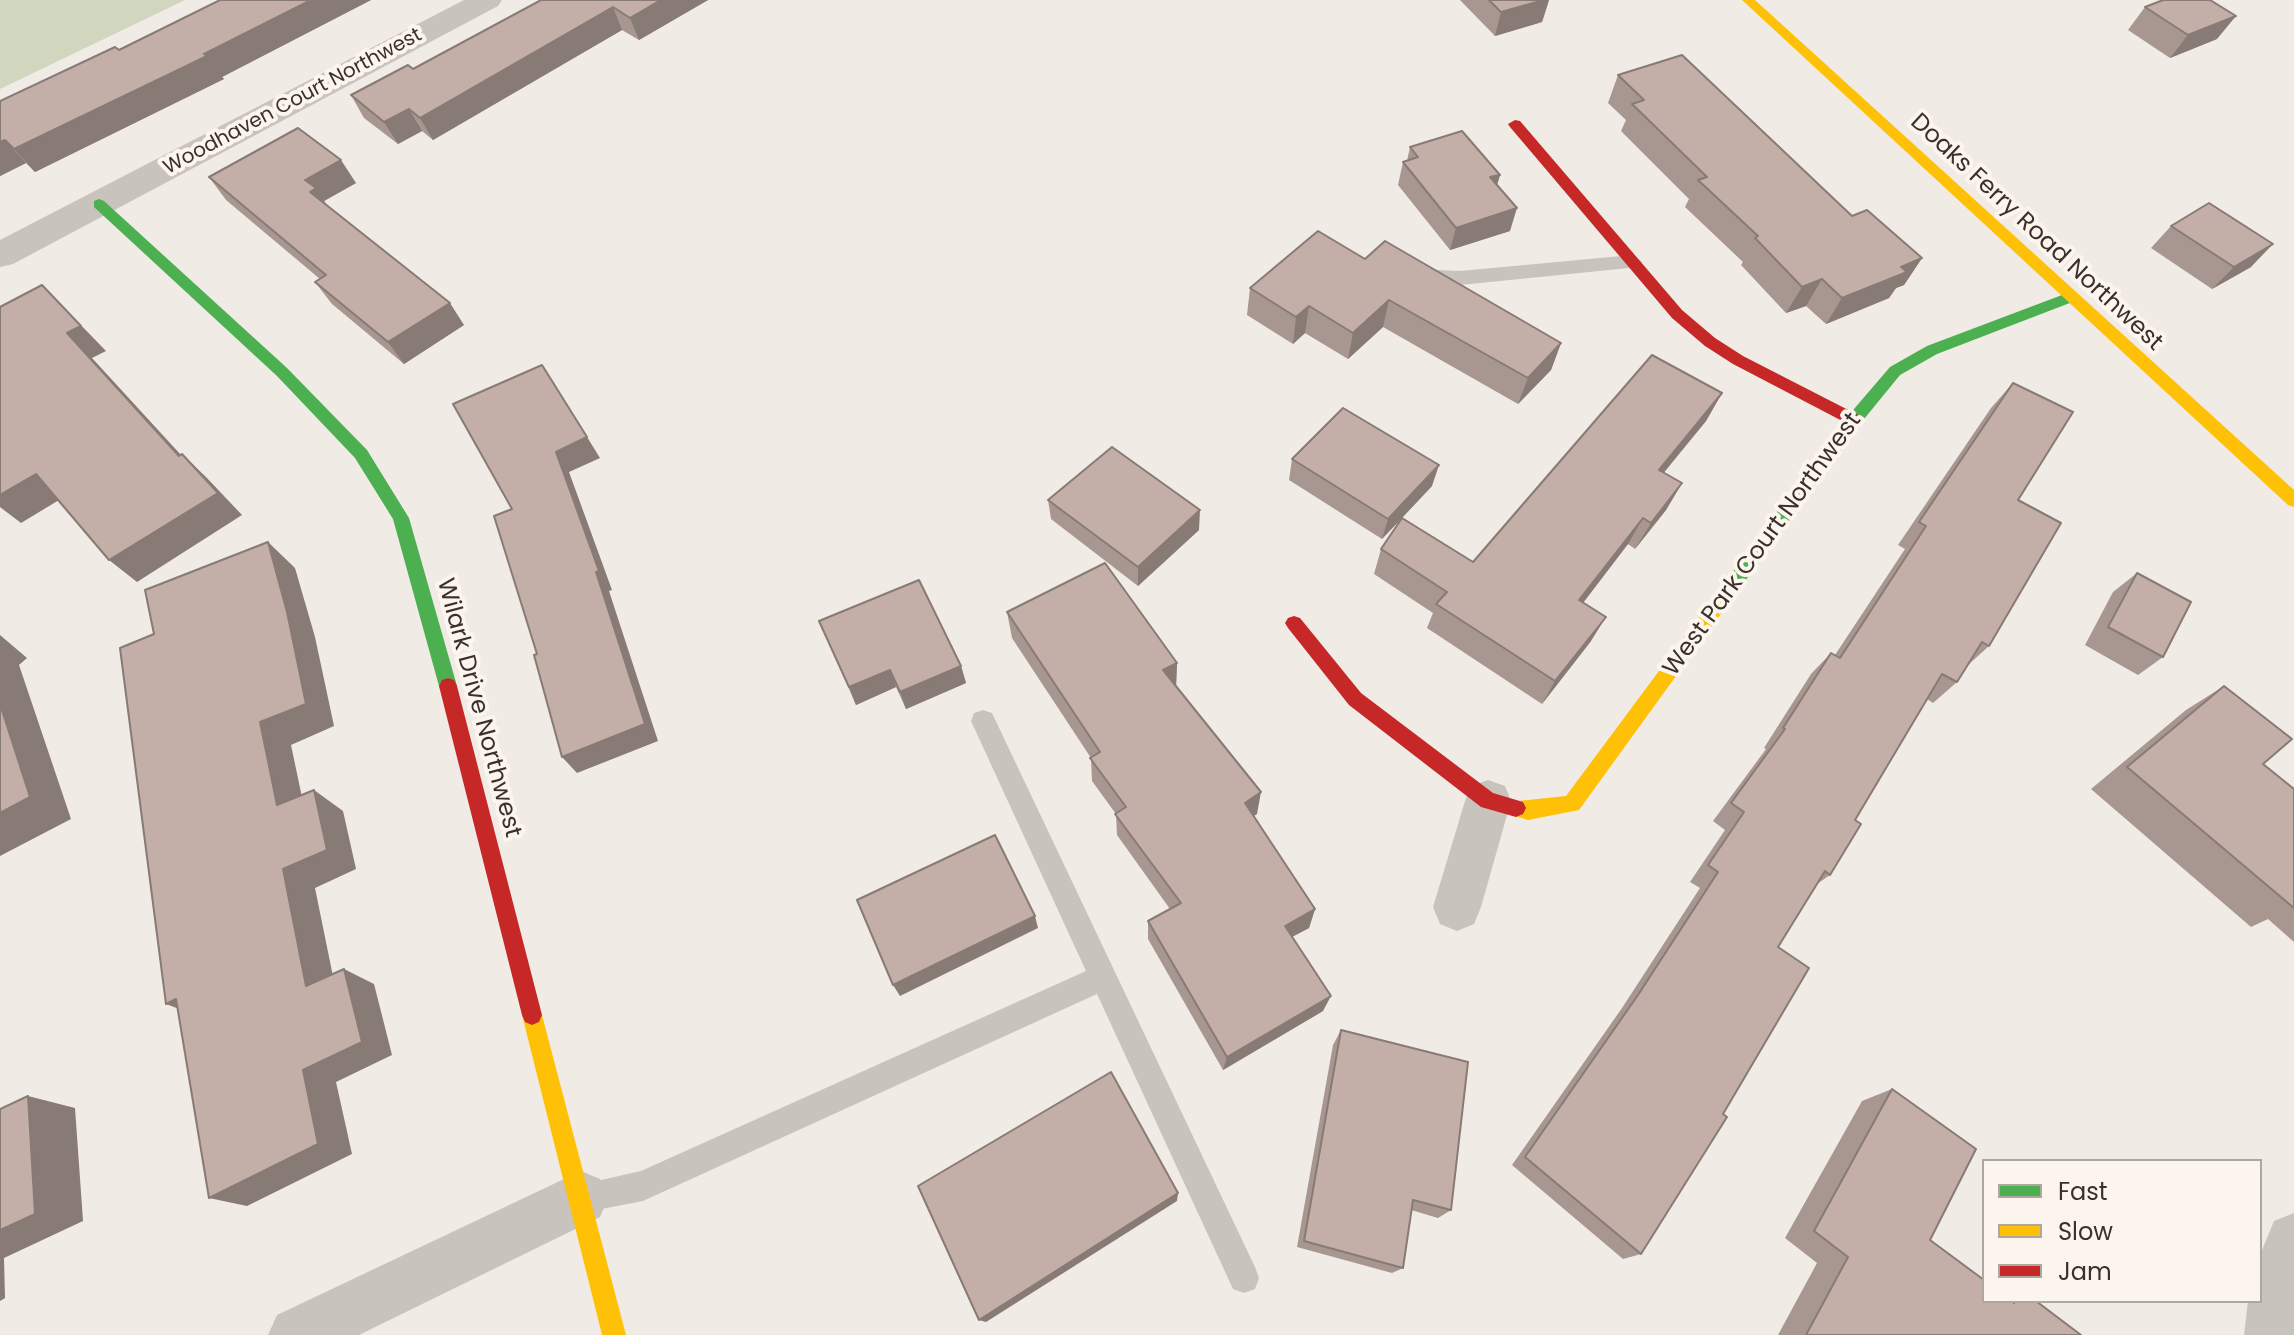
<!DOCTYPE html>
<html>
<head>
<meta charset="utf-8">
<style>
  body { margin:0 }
  #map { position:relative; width:2294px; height:1335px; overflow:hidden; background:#f0ebe5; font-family:Poppins,sans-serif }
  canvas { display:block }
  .legend { position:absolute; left:1982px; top:1159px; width:280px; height:144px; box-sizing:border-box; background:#fbf5ee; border:2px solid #aea6a0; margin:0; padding:10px 14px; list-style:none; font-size:24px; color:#3b302b }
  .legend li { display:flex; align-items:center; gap:16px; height:40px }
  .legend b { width:40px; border:2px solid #aea6a0 }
</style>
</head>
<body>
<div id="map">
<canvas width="2294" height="1335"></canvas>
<ul class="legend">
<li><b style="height:10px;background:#4caf50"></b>Fast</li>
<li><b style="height:10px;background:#ffc107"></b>Slow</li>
<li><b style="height:10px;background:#c62828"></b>Jam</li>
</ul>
</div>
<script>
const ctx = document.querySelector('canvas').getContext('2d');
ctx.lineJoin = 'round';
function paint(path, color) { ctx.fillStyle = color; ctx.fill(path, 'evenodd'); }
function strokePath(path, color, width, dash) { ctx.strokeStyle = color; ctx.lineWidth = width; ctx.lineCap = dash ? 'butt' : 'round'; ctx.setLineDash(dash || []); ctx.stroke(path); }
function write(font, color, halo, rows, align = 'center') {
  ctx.font = font + ' Poppins,sans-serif'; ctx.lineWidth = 8; ctx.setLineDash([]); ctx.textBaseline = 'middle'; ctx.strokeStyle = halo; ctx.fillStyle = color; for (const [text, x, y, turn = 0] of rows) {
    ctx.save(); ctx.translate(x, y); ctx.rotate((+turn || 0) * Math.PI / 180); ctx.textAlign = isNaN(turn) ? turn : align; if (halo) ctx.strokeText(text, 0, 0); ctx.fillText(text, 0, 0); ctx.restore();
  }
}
const green = new Path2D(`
  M0,0H185L0,89Z`);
const lane = new Path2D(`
  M1632,255L1642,262L1639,267L1460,285L1414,283L1404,276L1414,269L1460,271Z
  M983,710L992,713L1255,1267L1259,1278L1255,1289L1244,1293L1233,1289L1097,994L643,1201L581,1213L570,1209L566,1198L570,1187L641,1171L1086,971L971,721L974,713Z`);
const street = new Path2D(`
  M464,0H502L498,6L13,264L0,267V240Z
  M1488,780L1505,786L1511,801L1481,907L1474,924L1457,931L1440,924L1433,907L1465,801L1471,786Z
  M581,1171L600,1179L608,1198L600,1217L359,1335H268L277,1315Z
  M2294,1213V1335H2244L2248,1301H2260V1255L2274,1221Z`);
const fast = new Path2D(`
  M99,199L104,201L287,368L367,450L409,518L457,686L454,692L448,694L442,692L439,686L393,519L355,458L277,376L94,207V201Z
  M2070,292L2075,293V301L1937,354L1900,375L1860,424L1723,611H1711L1708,606L1711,601L1848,416L1890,367L1927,346Z`);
const slow = new Path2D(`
  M1742,0H1755L2294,490V507L2288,505Z
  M1717,599L1723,601L1726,606L1723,611L1579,810L1528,820L1509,814L1506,808L1509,802L1566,796L1711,601Z
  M532,1005L539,1008L542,1015L626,1335H602L522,1015L525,1008Z`);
const jam = new Path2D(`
  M1515,120L1520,121L1682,310L1715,338L1743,356L1860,416L1862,420L1860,424H1848L1733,364L1705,346L1672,318L1510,127L1508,124Z
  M1294,616L1300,618L1361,693L1493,793L1523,802L1526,808L1523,814L1516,817L1481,807L1349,705L1288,628L1285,623L1288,618Z
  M448,678L454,680L457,686L542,1015L539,1022L532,1025L525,1022L522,1015L439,686L442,680Z`);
const wall = new Path2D(`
  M220,0H371L222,77L224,79L35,172L26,163L0,176V101L119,50Z
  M541,0H708L639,40L622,30L433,140L422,131L398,144L364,118L351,95L413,69Z
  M1460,0H1549L1542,22L1495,36Z
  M2145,7L2217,39L2170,58L2128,30Z
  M1618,75L1852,216L1922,258L1904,285L1896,288L1889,298L1826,324L1806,306L1786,313L1741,265L1743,262L1685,207L1689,199L1621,131L1626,120L1608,103Z
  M1410,147L1500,175L1497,185L1510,231L1450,250L1398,185L1403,162L1407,161Z
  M209,177L356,183L324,201L328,206L464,325L404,364L332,304L315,282L320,279L226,200Z
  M2171,226L2251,267L2212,289L2151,248Z
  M1365,259L1561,343L1551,370L1518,404L1383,327L1348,359L1305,333L1293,344L1247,315L1250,288Z
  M2013,383L2018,500L1989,646L1968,665L1957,682L1933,703L1927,699L1855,820L1830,875L1817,884L1778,947L1641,1254L1623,1259L1512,1165L1622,1008L1700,888L1690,882L1725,830L1713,821L1766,749L1764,748L1811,674L1831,653L1835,655L1905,549L1898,545L1991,408Z
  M1722,393L1706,421L1663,473L1682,483L1666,510L1635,549L1628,544L1583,603L1591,641L1542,704L1427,628L1433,613L1374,574L1381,549L1400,520L1382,539L1289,480L1292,459L1432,486L1402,518L1473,562Z
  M1048,500L1199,530L1138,586L1051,519Z
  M2137,573L2163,657L2138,675L2085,645L2113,592Z
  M1007,612L1177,663L1176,686L1257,814L1253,816L1315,909L1309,928L1292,937L1323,1011L1223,1070L1148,939V921L1170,909L1117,835L1116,814L1092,781L1091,758L1012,638Z
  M819,621L961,666L966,683L906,709L896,687L856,705Z
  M2224,686L2263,764L2294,789V942L2268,919L2251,927L2091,789L2186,710Z
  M1341,1030L1451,1210L1438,1218L1411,1210L1403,1268L1392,1273L1297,1247L1333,1045Z
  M1892,1089L1930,1240L1984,1301H2036L2081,1335H1778L1817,1263L1785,1238L1862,1101Z`);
const shadedWall = new Path2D(`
  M311,0H371L222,77L224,79L35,172L14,149Z
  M661,0H708L639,40L630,18Z
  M1544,0H1549L1542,22L1495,36L1501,12Z
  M613,7L622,30L433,140L420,118Z
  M2236,16L2217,39L2170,58L2188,35Z
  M409,109L422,131L398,144L384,122Z
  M5,140L26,163L0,176V142Z
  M341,160L356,183L324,201L331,211L310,192L305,180Z
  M1500,175L1493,198L1490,177Z
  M1517,208L1510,231L1450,250L1456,228Z
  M2273,244L2251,267L2212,289L2234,267Z
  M1922,258L1904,285L1896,288L1889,298L1826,324L1842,298L1901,267Z
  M1822,279L1806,306L1786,313L1802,287Z
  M42,285L106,351L92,358L203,479L179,456L67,333Z
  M1389,300L1383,327L1348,359L1353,333Z
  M450,303L464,325L404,364L388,342Z
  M1309,306L1305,333L1293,344L1296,317Z
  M1561,343L1551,370L1518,404L1528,378Z
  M1722,393L1706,421L1644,497L1659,470Z
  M587,437L600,458L569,472L612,590L609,591L658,741L577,773L562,757L556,452Z
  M182,454L206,477L242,515L137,582L109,560Z
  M1439,465L1432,486L1382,539L1388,519Z
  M36,474L64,497L21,523L0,507V495Z
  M1682,483L1666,510L1635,549L1651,523Z
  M1200,510L1199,530L1138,586V567Z
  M1643,518L1628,544L1566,625L1579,600Z
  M268,542L295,568L315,637L334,726L291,745L308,826L277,805L260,722Z
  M1606,617L1591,641L1542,704L1555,681Z
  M0,635L27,658L19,665L71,819L0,856Z
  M1177,663L1176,688L1163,670Z
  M961,666L966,683L906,709L900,692Z
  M890,670L896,687L856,705L849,687Z
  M314,790L343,811L356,869L315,888L338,1001L306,986L283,869Z
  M1261,792L1257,814L1241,824L1245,803Z
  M1315,909L1309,928L1280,943L1285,926Z
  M1035,916L1038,928L900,996L893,985Z
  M344,969L374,984L392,1055L336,1082L352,1154L247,1206L209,1198L303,1070Z
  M1331,996L1323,1011L1223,1070L1227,1057Z
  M176,999L203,1018L166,1004Z
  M28,1096L75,1108L83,1221L4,1258L5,1298L0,1301V1230Z
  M1178,1193L1177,1201L986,1322L979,1320Z`);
const building = new Path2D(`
  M220,0H311L204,54L207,56L14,149L5,140L0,142V101L115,47L119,50Z
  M541,0H661L630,18L613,7L420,118L409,109L384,122L351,95L408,65L413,69Z
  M1489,0H1544L1501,12Z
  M2163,0H2210L2236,16L2188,35L2145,7Z
  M1682,55L1852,216L1867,210L1922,258L1901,267L1907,272L1842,298L1822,279L1802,287L1755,238L1758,236L1698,180L1707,177L1632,104L1644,100L1618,75Z
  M298,128L341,160L305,180L316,188L310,192L450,303L388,342L315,282L326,275L209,177Z
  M1462,131L1500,175L1490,177L1517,208L1456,228L1403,162L1418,157L1410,147Z
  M2209,203L2273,244L2234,267L2171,226Z
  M1318,231L1365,259L1385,241L1561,343L1528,378L1389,300L1353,333L1309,306L1296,317L1250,288Z
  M42,285L81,326L67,333L179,456L182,454L218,493L109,560L36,474L0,495V307Z
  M1652,355L1722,393L1659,470L1682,483L1651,523L1643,518L1579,600L1606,617L1555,681L1436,604L1447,592L1381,549L1402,518L1473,562Z
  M542,365L587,437L556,452L599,571L596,572L645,724L562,757L534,655L537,654L494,516L512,509L453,404Z
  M2013,383L2073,412L2018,500L2061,523L1989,646L1982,642L1957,682L1942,674L1855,820L1861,824L1830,875L1825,871L1778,947L1809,968L1723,1114L1727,1117L1641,1254L1525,1157L1638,995L1718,872L1708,865L1744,812L1731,803L1785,729L1783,728L1831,653L1840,658L1926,526L1919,522Z
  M1343,408L1439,465L1388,519L1292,459Z
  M1112,447L1200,510L1138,567L1048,500Z
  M268,542L287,612L306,704L260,722L277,805L314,790L327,850L283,869L306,986L344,969L362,1042L303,1070L318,1144L209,1198L176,999L166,1004L120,648L154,634L145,590Z
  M1105,563L1177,663L1163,670L1261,792L1245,803L1315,909L1285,926L1331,996L1227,1057L1148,921L1181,903L1115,814L1126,807L1090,758L1100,752L1007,612Z
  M2137,573L2191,602L2163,657L2108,627Z
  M919,580L961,666L900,692L890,670L849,687L819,621Z
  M2224,686L2292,739L2263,764L2294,789V908L2127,767Z
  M0,704L30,797L0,813Z
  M995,835L1035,916L893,985L857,900Z
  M1341,1030L1468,1062L1451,1210L1413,1200L1403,1268L1304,1241Z
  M1111,1072L1178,1193L979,1320L918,1186Z
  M1892,1089L1976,1149L1930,1240L1984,1280V1301H2012L2014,1303V1301H2036L2081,1335H1806L1848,1257L1814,1231Z
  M28,1096L35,1214L0,1230V1109Z`);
const farStreetnames = [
  ["Woodhaven Court Northwest",293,102,-28]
];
const streetNames = [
  ["Doaks Ferry Road Northwest",2036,233,43],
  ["West Park Court Northwest",1763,545,-54],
  ["Wilark Drive Northwest",478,708,75]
];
paint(green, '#d1d6bf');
paint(lane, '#c9c3be');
paint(street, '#c9c3be');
paint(fast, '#4caf50');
paint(slow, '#ffc107');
paint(jam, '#c62828');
paint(wall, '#a89690');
paint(shadedWall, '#887a75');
paint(building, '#c3afa7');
strokePath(building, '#887a75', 2);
write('20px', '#3b302b', '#fbf5ee', farStreetnames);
write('24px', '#3b302b', '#fbf5ee', streetNames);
</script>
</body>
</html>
